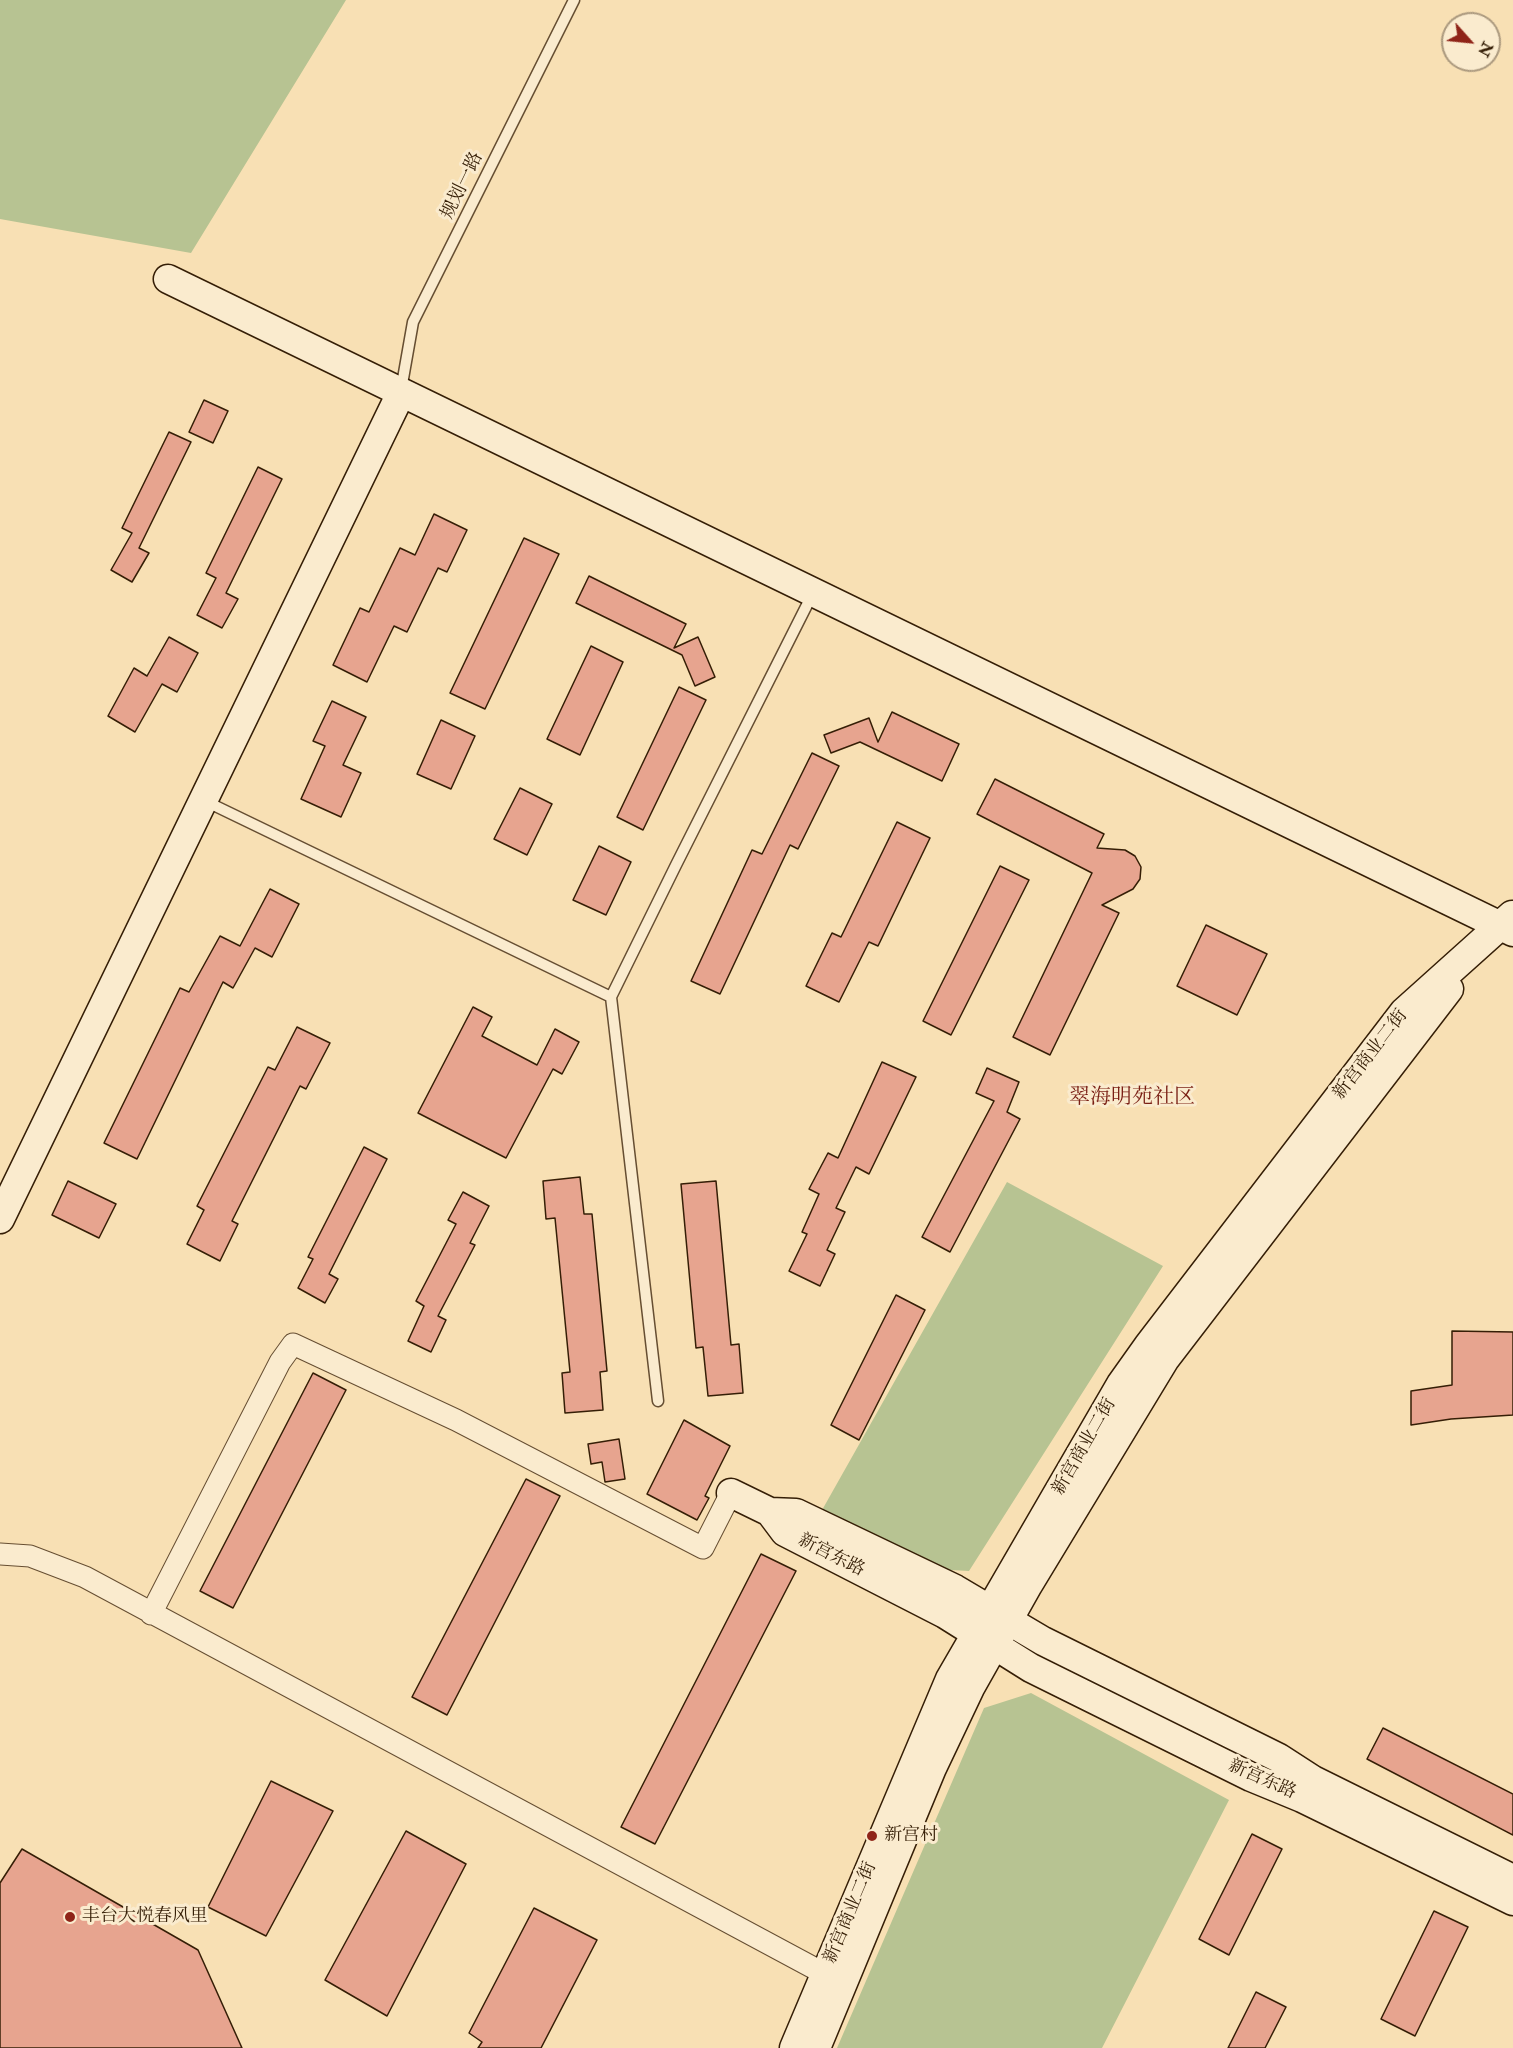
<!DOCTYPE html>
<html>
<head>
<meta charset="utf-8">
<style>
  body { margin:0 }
  #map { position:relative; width:1513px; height:2048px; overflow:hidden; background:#f8e0b4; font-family:"IM FELL Double Pica",serif }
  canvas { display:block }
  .north { position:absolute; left:1441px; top:12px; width:60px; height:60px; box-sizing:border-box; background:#faebce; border:2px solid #ab997e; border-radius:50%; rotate:117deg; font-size:16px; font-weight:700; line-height:24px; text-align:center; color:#351e06 }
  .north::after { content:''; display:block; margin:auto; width:21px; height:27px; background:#8f2418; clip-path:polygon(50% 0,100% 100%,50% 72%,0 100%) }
</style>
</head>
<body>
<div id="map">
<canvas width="1513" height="2048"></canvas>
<div class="north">N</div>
</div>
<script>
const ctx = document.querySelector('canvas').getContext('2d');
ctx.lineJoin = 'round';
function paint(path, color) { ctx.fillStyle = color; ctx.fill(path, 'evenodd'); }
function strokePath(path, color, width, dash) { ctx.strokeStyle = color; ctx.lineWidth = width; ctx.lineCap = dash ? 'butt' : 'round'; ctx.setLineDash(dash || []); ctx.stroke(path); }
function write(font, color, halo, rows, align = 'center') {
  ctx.font = font + ' "IM FELL Double Pica","Noto Serif SC",serif'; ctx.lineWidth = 6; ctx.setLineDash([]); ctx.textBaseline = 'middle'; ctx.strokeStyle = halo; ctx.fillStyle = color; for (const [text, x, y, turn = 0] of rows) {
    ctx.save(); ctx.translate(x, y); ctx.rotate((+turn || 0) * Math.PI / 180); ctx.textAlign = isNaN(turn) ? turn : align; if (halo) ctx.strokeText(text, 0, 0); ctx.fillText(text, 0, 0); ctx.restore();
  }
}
const green = new Path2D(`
  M0,0H346L191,253L0,219Z
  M1007,1182L1163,1266L969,1571L950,1570L817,1519Z
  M1031,1693L1229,1800L1102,2048H837L984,1708Z`);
const building = new Path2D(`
  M204,400L228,411L213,443L189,432Z
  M169,432L191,442L139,548L149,553L132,582L111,570L132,533L122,528Z
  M258,467L282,479L226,593L238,599L222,628L197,615L216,578L206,573Z
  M434,514L467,530L447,572L438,568L407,632L394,626L367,682L333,665L360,608L369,612L400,548L415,555Z
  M524,538L559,554L485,709L450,693Z
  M589,576L686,624L674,648L698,637L715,677L695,686L682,655L576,603Z
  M169,637L198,653L177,692L162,684L135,732L108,716L134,668L147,676Z
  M591,646L623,662L580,755L547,739Z
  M679,687L706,700L643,830L617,817Z
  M332,701L366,717L343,765L361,773L341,817L301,799L325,746L313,741Z
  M892,712L959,744L942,781L860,742L831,753L824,735L869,718L878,742Z
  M441,720L475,736L451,789L417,774Z
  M812,753L839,766L798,849L790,845L720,994L691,981L752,850L762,854Z
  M995,779L1104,834L1097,848L1125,850L1135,856L1141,867L1140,879L1133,889L1102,905L1119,913L1050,1055L1013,1037L1092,873L977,814Z
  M520,788L552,804L527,855L494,839Z
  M897,822L930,838L878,946L869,942L839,1002L806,986L832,933L841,937Z
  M599,846L631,862L606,915L573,900Z
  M1000,866L1029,880L951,1035L923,1021Z
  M270,889L299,904L272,957L255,948L233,988L223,982L137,1159L104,1143L180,988L189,992L220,936L240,946Z
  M1206,925L1267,954L1237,1015L1177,986Z
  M473,1007L492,1017L482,1036L537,1065L555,1029L579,1042L562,1074L553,1069L506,1158L418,1113Z
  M297,1027L330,1043L306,1089L300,1086L232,1221L238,1224L220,1261L187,1244L204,1210L197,1206L268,1067L275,1070Z
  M882,1062L916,1077L869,1174L856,1167L836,1208L845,1212L827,1250L835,1254L820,1286L789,1271L807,1234L802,1232L819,1194L809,1189L828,1153L838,1158Z
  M987,1068L1019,1082L1007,1112L1020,1119L950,1252L922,1237L994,1101L976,1093Z
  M364,1147L387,1159L329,1274L338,1279L325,1303L298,1288L313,1259L308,1257Z
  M580,1177L584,1214H592L607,1371L600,1372L603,1410L565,1413L562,1373L570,1372L555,1218L546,1219L543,1181Z
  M68,1181L116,1204L99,1238L52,1215Z
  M716,1181L731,1345L739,1344L743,1393L708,1396L703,1347L696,1348L681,1184Z
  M463,1192L489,1206L470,1243L475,1245L438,1316L446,1320L431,1352L408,1341L424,1306L416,1301L456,1224L448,1220Z
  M896,1295L925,1310L859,1440L831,1425Z
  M1452,1331L1513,1332V1415L1451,1419L1411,1425V1391L1452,1385Z
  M313,1373L346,1390L233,1608L200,1591Z
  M684,1420L730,1446L705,1496L709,1498L697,1520L647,1494Z
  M619,1439L625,1479L605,1482L602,1462L591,1464L588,1444Z
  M526,1479L560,1496L447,1715L412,1697Z
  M761,1554L796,1571L655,1844L621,1827Z
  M1383,1728L1513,1794V1835L1367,1759Z
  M271,1781L333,1811L266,1936L208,1907Z
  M406,1831L466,1864L387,2016L325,1980Z
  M1252,1834L1282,1849L1229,1955L1199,1939Z
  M22,1849L198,1950L242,2048H0V1883Z
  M534,1908L597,1940L541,2048H478L482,2042L469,2033Z
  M1434,1911L1468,1927L1415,2036L1381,2019Z
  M1256,1992L1286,2007L1265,2048H1228Z`);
const lane = new Path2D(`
  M401,390L413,322L574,0
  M205,801L611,997L658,1401
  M611,997L676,865L813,593`);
const street = new Path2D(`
  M0,1554L30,1556L85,1577L825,1974
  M151,1614L280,1362L293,1344L456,1420L703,1548L731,1493`);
const secondary = new Path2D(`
  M168,279L1513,932
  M0,1219L401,393
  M731,1493L770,1512L796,1513L955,1589L1043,1641L1279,1758L1313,1780L1513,1879
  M770,1512L785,1532L945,1614L1031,1668L1251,1777L1302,1798L1513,1901
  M794,2048L950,1679L1121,1384L1148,1346L1404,1012L1512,915
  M816,2048L932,1768L970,1688L1028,1585L1165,1359L1449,989`);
const markers = [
  [872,1836,6,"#8f2418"],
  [70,1917,6,"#8f2418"]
];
const streetNames = [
  ["规划一路",463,186,-64],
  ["新宫商业二街",1371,1055,-52],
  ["新宫商业二街",1085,1447,-60],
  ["新宫东路",831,1556,27],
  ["新宫东路",1262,1780,24],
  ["新宫商业二街",851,1913,-67]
];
const poiNames = [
  ["新宫村",884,1836],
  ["丰台大悦春风里",82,1917]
];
const quarterNames = [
  ["翠海明苑社区",1132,1098]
];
paint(green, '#b7c392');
paint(building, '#e7a48f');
strokePath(building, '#351e06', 1.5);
strokePath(lane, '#664e32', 13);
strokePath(street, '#664e32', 23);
strokePath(secondary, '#351e06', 31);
strokePath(lane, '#faebce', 10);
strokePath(street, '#faebce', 21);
strokePath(secondary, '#faebce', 28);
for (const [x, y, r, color] of markers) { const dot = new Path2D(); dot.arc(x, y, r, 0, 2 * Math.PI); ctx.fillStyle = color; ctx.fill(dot); strokePath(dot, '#faebce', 2); }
write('18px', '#351e06', '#faebce', streetNames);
write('18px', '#351e06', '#faebce', poiNames, 'left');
write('21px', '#7a1f14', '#faebce', quarterNames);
</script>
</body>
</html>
